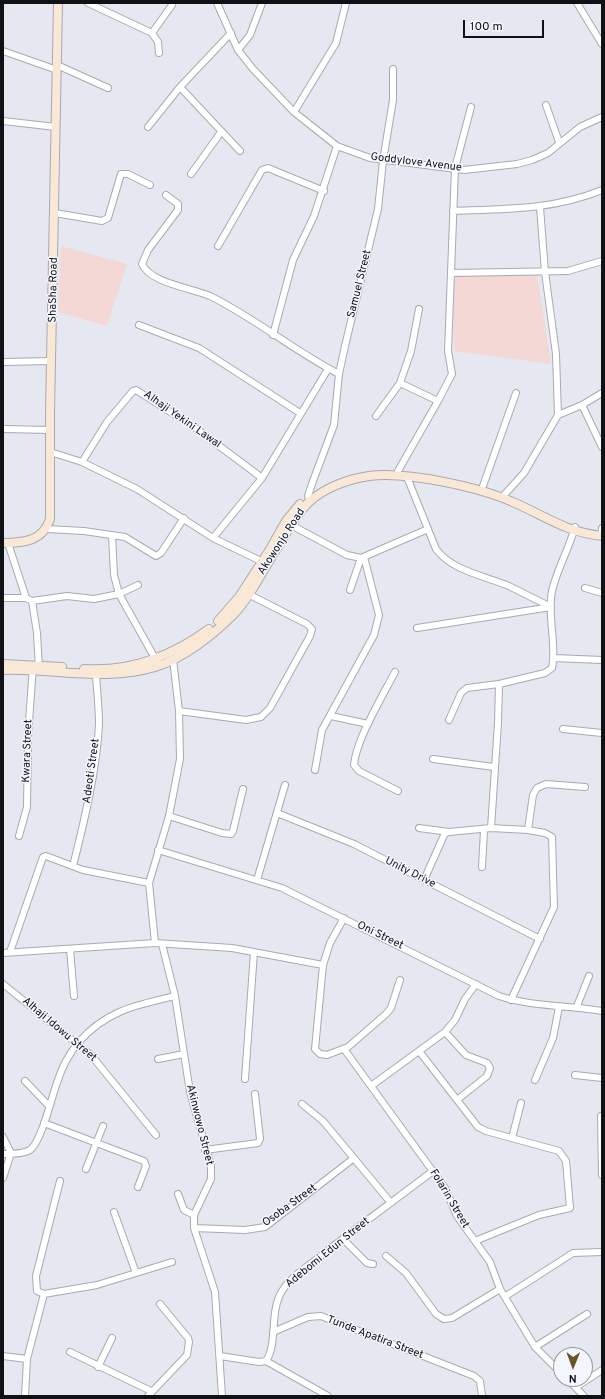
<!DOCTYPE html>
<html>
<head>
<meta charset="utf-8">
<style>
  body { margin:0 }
  #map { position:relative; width:605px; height:1399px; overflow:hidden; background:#e6e8f1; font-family:Overpass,sans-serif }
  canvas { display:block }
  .frame { position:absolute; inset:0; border:4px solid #101114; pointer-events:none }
  .north { position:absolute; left:553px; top:1347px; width:40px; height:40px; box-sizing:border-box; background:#f4f6fe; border:1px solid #999aa0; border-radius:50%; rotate:181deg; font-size:11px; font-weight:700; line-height:16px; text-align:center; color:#101114 }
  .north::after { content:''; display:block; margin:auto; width:14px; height:18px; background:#695524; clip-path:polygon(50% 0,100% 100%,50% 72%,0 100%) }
  .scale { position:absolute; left:463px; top:20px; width:81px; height:18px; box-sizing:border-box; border:2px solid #101114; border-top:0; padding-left:5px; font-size:12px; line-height:14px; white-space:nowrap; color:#101114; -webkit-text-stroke:3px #f4f6fe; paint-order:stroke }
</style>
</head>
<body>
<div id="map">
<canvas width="605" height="1399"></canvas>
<div class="frame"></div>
<div class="north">N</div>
<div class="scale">100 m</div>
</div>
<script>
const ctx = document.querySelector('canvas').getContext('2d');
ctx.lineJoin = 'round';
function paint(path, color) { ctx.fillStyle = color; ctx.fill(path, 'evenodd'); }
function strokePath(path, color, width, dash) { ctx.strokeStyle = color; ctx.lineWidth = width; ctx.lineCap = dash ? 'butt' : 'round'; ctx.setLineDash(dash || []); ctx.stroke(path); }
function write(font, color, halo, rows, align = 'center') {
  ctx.font = font + ' Overpass,sans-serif'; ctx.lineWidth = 3; ctx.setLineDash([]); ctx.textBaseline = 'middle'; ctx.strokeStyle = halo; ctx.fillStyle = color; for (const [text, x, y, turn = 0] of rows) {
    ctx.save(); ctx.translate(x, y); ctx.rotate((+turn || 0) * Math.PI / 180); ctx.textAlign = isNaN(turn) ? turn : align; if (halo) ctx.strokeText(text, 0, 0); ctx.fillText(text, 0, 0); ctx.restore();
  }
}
const education = new Path2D(`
  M61,246L127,264L107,326L58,312Z
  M537,273L551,364L454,351L452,274Z`);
const street = new Path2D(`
  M88,3L152,33L158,42L159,53
  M217,3L238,50L253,69L294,112L337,146L370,158L464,170L517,164L532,160L548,153L580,127L602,117
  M577,3L602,44
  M152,33L172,5
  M231,33L180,87L240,151
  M238,50L250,35L262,3
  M3,51L57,70
  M57,65L108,88
  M546,105L559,142
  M294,112L336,43L346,3
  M3,121L56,127
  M148,127L180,87
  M191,174L221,132
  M166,195L178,204V210L148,250L142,264C150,283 192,288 210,296C255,318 294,351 339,374
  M453,211C505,209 553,210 602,190
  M55,213L102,221L108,218L121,174H128L150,185
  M218,246L262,170L268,168L324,191
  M451,273L568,271L602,261
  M139,325L199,348L300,413
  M273,335L293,260L314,216L337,146
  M3,362L52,361
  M400,383L438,401
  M582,405L602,447
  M558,415L582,405L602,393
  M376,416L400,383L411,351L419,309
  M3,429L50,430
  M50,452L82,462L137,489L213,538L265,563
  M82,462L107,422L133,391L136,390L194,427L262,478
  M398,471L438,401L452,374L448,351L455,168L471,107
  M407,477L436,549C452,571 485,576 509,586C523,593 537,600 551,607
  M483,486L516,393
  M505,494L524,473L558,415L556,354L545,272L540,207
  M310,501L308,496L313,481L334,425L339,374L345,346L378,209L383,161L393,100V69
  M291,525L347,555L361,558L428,529
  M47,529L84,531L125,537L156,556L161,553L184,518
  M112,535L114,575L119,594L156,660
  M601,536L602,528
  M213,538L262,478L328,369
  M8,543L26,598
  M585,588L602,593
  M350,590L361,558
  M3,598H26L32,601L67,596L94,599L119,594L138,585
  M32,601L37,633L39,669
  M417,628L551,607
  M554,658L602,660
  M395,672C383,695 356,740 354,765L359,771L398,791
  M179,711L246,720L261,717L270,708L310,636L312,629L307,624L248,594
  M331,716L368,724
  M449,720L461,693L467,688L499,684L545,673L552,668C557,643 547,617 552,591C557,569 569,549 575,527
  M563,729L602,733
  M433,759L494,767
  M315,770L322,730L374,635L379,615L364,557
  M277,813L354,844L540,939
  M169,816L222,833L231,834L233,831L243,789
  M419,828L449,832L491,828L528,830L545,833L552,837L554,907L511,1000
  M491,828L498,723L499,684
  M528,830L533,795L537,788L546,784L585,787
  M19,836L27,807L28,736L33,666
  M158,850L282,888L499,996C533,1007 567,1005 602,1011
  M73,866C84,823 97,769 99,724C99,708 97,691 96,675
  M482,867L484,830
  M257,880L285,785
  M424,880L445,833L449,832
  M344,918L330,943L323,965L315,1049L320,1054L327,1055L348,1047L386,1014L391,1008L400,980
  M155,943L149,883L169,816L180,759L179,711L173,659
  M162,944L175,996L190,1092L211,1166V1179L194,1215V1228L215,1292L222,1396
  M70,949L74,996
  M10,952L43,857L46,856L83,870L149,883
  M3,953L155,943L232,948L323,965
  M3,984L91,1055L156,1135
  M577,1006L589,976
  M445,1032L466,1055L487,1063L490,1068L487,1076L457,1100
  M344,1049L445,1188L457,1216L490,1262L500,1289L535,1347L561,1373
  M419,1051L478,1127L486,1131L559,1151L566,1161L570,1208L539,1215L475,1241
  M158,1059L184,1054
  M575,1075L602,1078
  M245,1079L254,952
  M535,1080L553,1038L559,1007
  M25,1081L49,1106
  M371,1086L445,1032L455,1020L465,999L476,984
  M302,1104L323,1121L391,1203
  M601,1116L602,1175
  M44,1123L144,1161L146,1166L138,1187
  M3,1137L11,1153
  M512,1138L521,1103
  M205,1150L258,1143L260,1139L255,1094
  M3,1154C12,1153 22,1155 30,1150C42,1141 52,1095 58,1080C62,1067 70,1053 78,1043C105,1011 136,1005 175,996
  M86,1169L103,1126
  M3,1178L11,1153
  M178,1194L184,1210L194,1215
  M114,1212L136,1273
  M194,1228L245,1230L265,1227L354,1158
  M343,1239L367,1263L373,1264
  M386,1256L406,1273L436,1314L444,1319L452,1318L500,1289
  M44,1294L37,1291L36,1276L60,1181
  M506,1296L573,1253L602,1252
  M273,1332L308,1317L321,1316L474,1376L480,1381L482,1396
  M535,1347L587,1314
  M70,1352L151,1391
  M3,1356L27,1359
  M220,1356L259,1362L266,1361L328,1396
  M266,1361C278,1344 269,1312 282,1291C291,1276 310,1265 323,1254C359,1226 396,1199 433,1171
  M98,1367L112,1338
  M567,1379L584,1396
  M576,1387L602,1370
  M25,1396L27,1359L44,1294L97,1285L172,1262
  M148,1396L187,1355L189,1342L188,1338L160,1304`);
const secondary = new Path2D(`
  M3,543C24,543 43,541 50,519V412L58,3
  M218,621L239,597L269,551L286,521L300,504
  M3,664L62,667
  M84,669C131,672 171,657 209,629
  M3,670C54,668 105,682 155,667C183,659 213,635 233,615C251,596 263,570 277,548C288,532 295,515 309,502C324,488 348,479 369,476C406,471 480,487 515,503C547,517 566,532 602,536`);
const streetNames = [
  ["Goddylove Avenue",416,163,7],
  ["Samuel Street",360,284,-76],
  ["ShaSha Road",54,290,-89],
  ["Alhaji Yekini Lawal",182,420,35],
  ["Akowonjo Road",282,542,-57],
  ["Kwara Street",28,751,-88],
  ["Adeoti Street",92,771,-82],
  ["Unity Drive",410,873,27],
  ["Oni Street",380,936,26],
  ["Alhaji Idowu Street",59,1030,40],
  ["Akinwowo Street",199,1125,76],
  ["Folarin Street",449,1199,59],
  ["Osoba Street",290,1206,-36],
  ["Adebomi Edun Street",328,1253,-39],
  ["Tunde Apatira Street",375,1338,21]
];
paint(education, '#f3d8d5');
strokePath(street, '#a8aab2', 8);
strokePath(secondary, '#a8aab2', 10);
strokePath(street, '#fff', 6);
strokePath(secondary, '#fae8d6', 8);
write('11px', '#101114', '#f4f6fe', streetNames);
</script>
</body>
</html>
